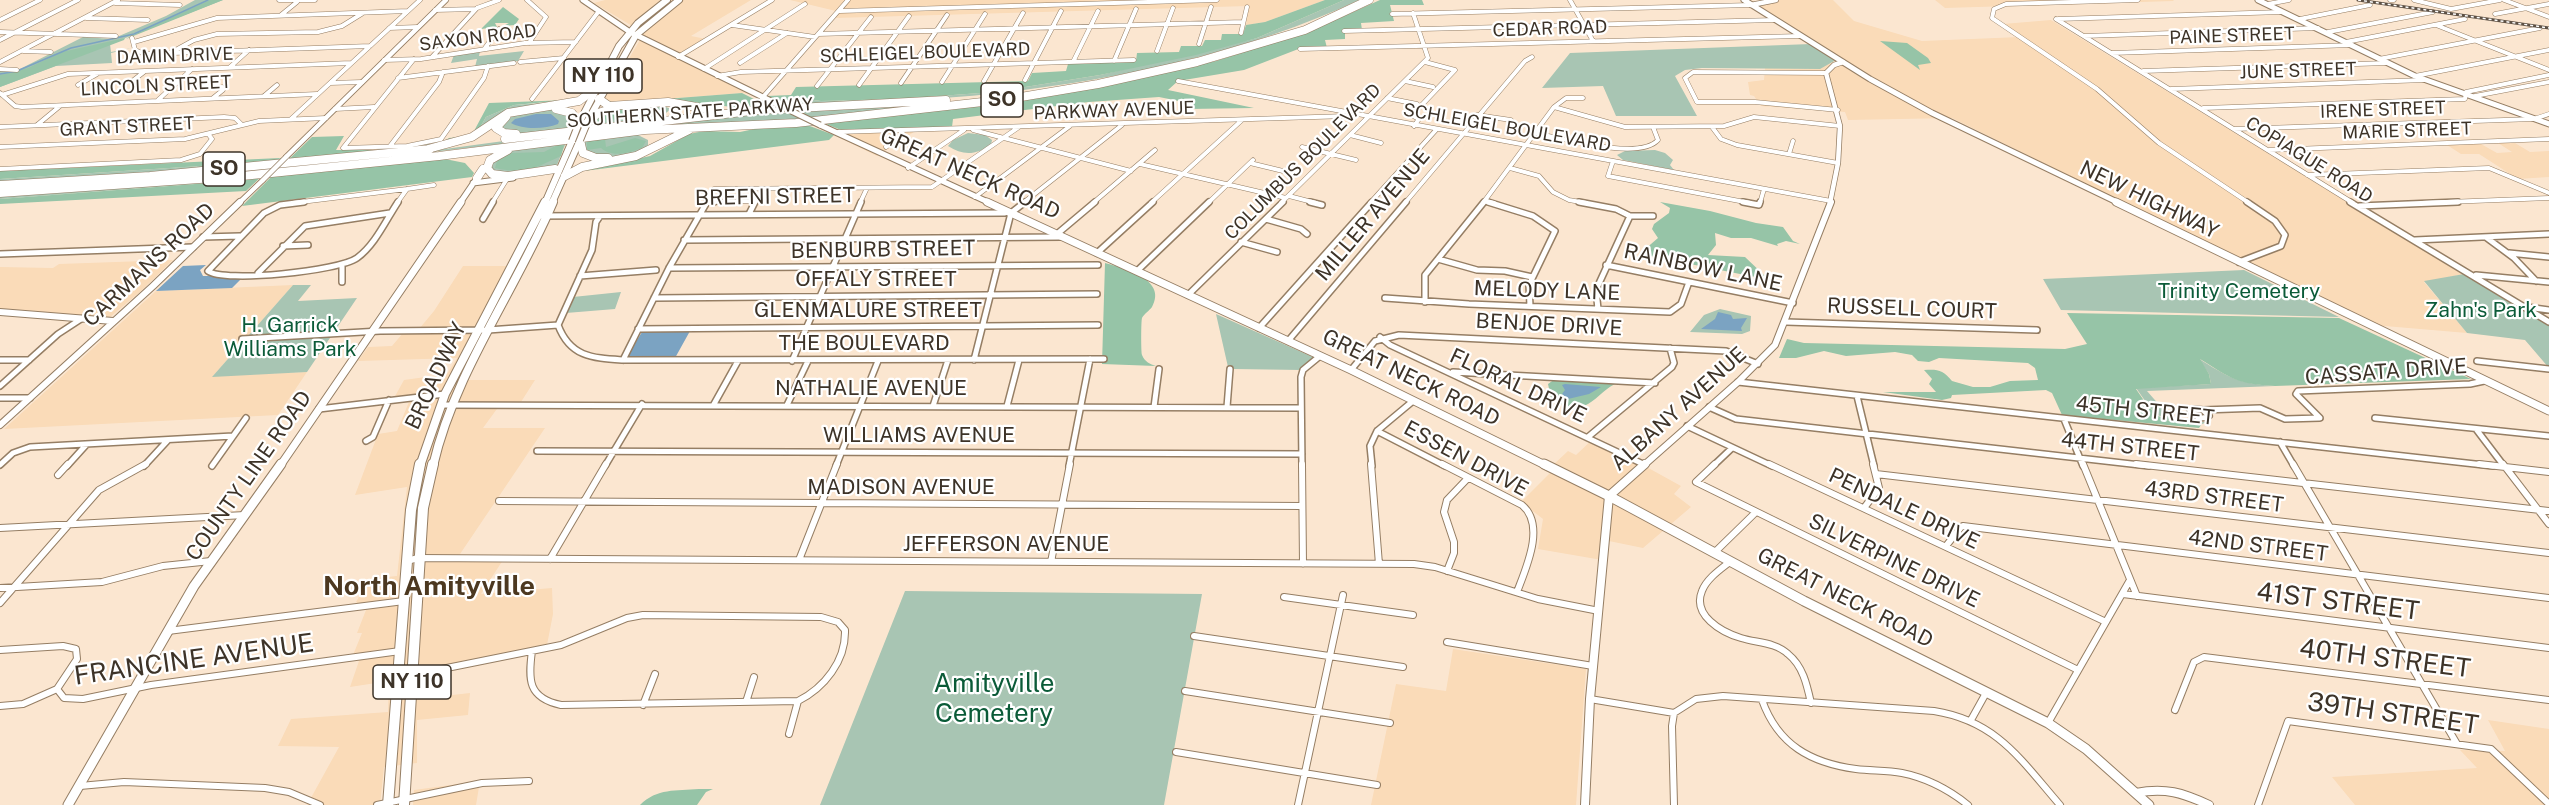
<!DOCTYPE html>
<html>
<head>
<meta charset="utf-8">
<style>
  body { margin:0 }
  canvas { display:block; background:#fbe6d0 }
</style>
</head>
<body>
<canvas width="2549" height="805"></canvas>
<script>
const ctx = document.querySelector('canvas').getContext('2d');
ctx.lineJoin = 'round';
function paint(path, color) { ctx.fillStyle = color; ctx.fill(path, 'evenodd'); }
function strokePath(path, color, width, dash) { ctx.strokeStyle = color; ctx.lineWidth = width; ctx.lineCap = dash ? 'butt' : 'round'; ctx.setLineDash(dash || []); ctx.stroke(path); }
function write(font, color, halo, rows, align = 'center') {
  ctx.font = font + ' "Public Sans",sans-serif'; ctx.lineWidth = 4.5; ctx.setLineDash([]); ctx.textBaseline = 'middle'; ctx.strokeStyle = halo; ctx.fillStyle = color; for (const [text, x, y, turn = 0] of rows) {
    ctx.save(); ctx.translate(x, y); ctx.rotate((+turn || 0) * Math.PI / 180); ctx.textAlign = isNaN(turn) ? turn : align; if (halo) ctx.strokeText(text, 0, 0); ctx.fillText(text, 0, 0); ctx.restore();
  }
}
const built = new Path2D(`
  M605,0H751L691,36L711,40L683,57L761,95L742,93L613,103L605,99L644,33L594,3Z
  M790,0H1325L1265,22L1246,25L1249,6L835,18L836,11Z
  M1776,0H1833L1854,21L1922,41L2020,37L2003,24L2051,20L2464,274L2424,282L2467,333L2373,325L1952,118L1848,120L1845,112L1761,106L1754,96L1750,95L1748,82L1764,80L1765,68L1819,69L1835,60L1754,5Z
  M1935,0H2173L2174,1L1945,8Z
  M920,128L877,156L834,135L841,130Z
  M2498,143H2515L2530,152L2549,151V177L2518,179L2479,154H2461L2447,145L2481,144L2497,153L2512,152Z
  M173,260L141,291L109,318L0,309V267L53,268L59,264Z
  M463,266H525L466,380H535L521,402H502L483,428H545L456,560H503L481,594L552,588L553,614L546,650L417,676V699L470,693L468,715L417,720V763L384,767L380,805H307L339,747L278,746L291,719L388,712L389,681L350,687L359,661L353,655L362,633H357L366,610L356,602L369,579L397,576L407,487L355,495L378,434L397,431L411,397L394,398L404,380L447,374L457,358L358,361L368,347L392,346L403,333L419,329L434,311Z
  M293,285L213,376L307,372L278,415L4,429L156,291Z
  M1594,438L1681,486L1674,494L1691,507L1643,548L1604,540L1602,560L1538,549L1543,519L1521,502L1555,468L1552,466L1568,451L1576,455Z
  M1453,649L1586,669L1576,805H1371L1396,684L1446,691Z
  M2488,720L2549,729V805H2355L2332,777L2477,768L2460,750L2505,751Z
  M480,781L476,805H413L414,790Z`);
const green = new Path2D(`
  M195,0H223L110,44L111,52L132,48L111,53L112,63L56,66L0,87V70H18L83,37L112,39L166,16Z
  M1344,0H1359C1248,52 1121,79 999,93C929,101 857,102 786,105L806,99L821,101L899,99L994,92L1100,75L1257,38Z
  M1811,44L1836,60L1820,69L1702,68L1685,70L1675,76L1697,116H1616L1603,86L1542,88L1570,53Z
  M480,51L479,56L524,51L518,61L475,67L477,59L451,63L454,55Z
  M585,94C571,110 539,103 519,109C501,113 491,126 475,134C465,139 454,142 444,145L169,172L0,183V179L277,161L280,158L291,157L289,160L455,141L478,131L486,117L514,105L570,101Z
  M952,101L962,102L832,117L586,134L588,130L780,110Z
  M661,105L671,109L662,116L590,126L613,109Z
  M547,109L564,111L575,119L572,128L519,134L500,128C511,111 528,112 547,109Z
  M570,132L569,136L278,170L283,165L408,154Z
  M968,133L985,135L992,140L991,145C976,155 963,156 948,146L953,140Z
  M625,134L638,135L648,140V145C633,160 606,159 587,152L583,143L585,137Z
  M567,140L557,165L553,169L511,175L491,170L490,162L506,152Z
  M1655,150L1665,153L1673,160L1670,165L1674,170L1623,160L1617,155L1625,151Z
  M262,176L247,180L0,199V195Z
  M2244,270L2339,317L2061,310L2043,279Z
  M2464,274L2549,326V368L2525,340L2467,333L2424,281Z
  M293,285H311L298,301L357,298L307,372L212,377Z
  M621,292L615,309L566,313L573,297Z
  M1720,309L1751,316L1750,331L1742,334L1690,332L1704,315Z
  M1216,314L1315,358L1301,370L1234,369L1228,367Z
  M2198,358C2227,377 2240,384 2275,386L2147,391L2175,423L2206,422C2200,426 2195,425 2188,424C2157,421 2153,412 2136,388L2211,384L2209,374Z
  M905,591L1202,594L1164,805H820Z`);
const forest = new Path2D(`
  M210,0H223L126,39L129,37Z
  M1325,0H1344L1257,38L1196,55L1100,75L994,92L899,99L821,101L807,99L808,101L786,105L767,96L791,95L796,87L1028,81L1032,73L1066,71L1068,64L1136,61L1137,53L1179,52L1181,46H1202L1205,40H1221L1222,34H1243L1246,25L1265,22Z
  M1380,0H1422L1424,5H1390L1394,21L1361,23L1362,30L1345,31V39L1325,40L1327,48H1301L1244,70L1178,81L1168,90L1254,108L1188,109L1184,102L1159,97L1089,102L953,119L952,127L841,130L821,122L1109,85L1216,61L1313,30Z
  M503,7L519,19L515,25L503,26L509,23H495L497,27L481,29Z
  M125,38L124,40L0,87V75L28,68L62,52Z
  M1880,41L1907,43L1928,58L1931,63L1918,65L1920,70Z
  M742,93L768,106L733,107L677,101L616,104L608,103L605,99L614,103Z
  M568,100L514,105L486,117L478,131L468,137L439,145L288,160L312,137L344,136L336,150H377L439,144L449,138L469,136L474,131L489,103Z
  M622,110L649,112L643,116L618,118L590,126L604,112Z
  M807,125L834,135L829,140L584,171L650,156L689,134L704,131L740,132L759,128Z
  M599,137L605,139L606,147L635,138L646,141L642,148C629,153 613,158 601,148L587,150V139Z
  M565,141L561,156C534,168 526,175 495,168L498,158L511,153L544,152Z
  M280,158L277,161L0,179V171Z
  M445,159L465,163L474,173L472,177L242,206L272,176Z
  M262,176L246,191L0,204V199L247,180Z
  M1660,202L1710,211L1756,223L1783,227L1793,241L1800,244L1786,241L1777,244L1778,246L1751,238H1731L1715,233L1716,245L1708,255L1745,257L1765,276L1760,278L1645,255L1644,250L1658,238L1652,229L1654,224L1669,213L1670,208Z
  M1105,263C1123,268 1168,279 1152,307C1149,311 1144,314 1142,318C1141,321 1141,352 1142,355C1145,362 1150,364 1156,366L1102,364Z
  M2067,313L2339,318L2471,379L2275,386C2237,384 2232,379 2200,359L2209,374L2211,384L2136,389C2158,422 2164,422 2201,425L2199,428L2062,415L2052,393L2046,390L1952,395L1951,398L1942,400L1883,392H1936L1929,384L1932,379L1924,370C1938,369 1943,370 1952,381L1973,387H1990L2010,381L2038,380L2035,368L2028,363L1939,358L1929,362L1918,361L1912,355L1895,352L1846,356L1824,351L1796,358H1779L1787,339L1804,343L2065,349L2087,344Z
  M1555,379L1617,383C1598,392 1595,406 1571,410L1551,398L1548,384Z
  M699,789H713L706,792L697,805H640C657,788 676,791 699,789Z`);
const water = new Path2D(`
  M536,114H551L559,121L558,124C545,129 523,130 511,123L515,119Z
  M206,265L200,270L203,276H244L232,288L156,291L183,266Z
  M1718,312L1731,315L1733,319L1747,318L1741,328L1742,331L1701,329L1715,319Z
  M690,331L675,358H626L642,332Z
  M1565,384L1601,387L1589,394L1568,399L1562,394L1565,390L1562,385Z`);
const stream = new Path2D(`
  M0,74L17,71L71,48L134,34L208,0`);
const minorFar2 = new Path2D(`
  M279,0H315
  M527,0L546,17L529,43
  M1570,0L1593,41
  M2138,0L2006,4L1994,9L1992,18L2097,89L2159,143L2249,203
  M2390,0H2394
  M2414,0L2451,9L2500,0
  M2504,0L2549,17
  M115,3L180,5
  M2268,4L2289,0
  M435,10L476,9
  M840,11L1217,0
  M1392,14L1751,5
  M2495,14L2549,4
  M281,15L297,2
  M86,18L148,20
  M2056,19L2353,203
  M2058,19L2282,12
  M2300,19L2370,5
  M0,20L40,0
  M732,25L815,37
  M2436,25L2549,70
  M389,28L418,27
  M1344,31L1775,20
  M0,32L116,36
  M2328,32L2433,12
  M1241,33L1247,7
  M818,34L1243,22
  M2084,36L2318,28
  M132,38L135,50L145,54L370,46
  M0,40L78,0
  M134,42L217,18L408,11
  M2346,42L2465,19
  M1199,44L1211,7
  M485,48L499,29
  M1300,49L1800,36
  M23,51L51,52
  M1157,51L1173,8
  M172,52L194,40L217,34L318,32L342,26L363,13
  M2112,53L2352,45
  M432,57L477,8L499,0
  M678,57L772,0
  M414,59L343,148L407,146L441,139L484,78L488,66
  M2379,59L2540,28
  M384,60L421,59L525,43L576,42
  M1114,61L1136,9
  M0,62L118,0
  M520,62L564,58
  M1073,62L1098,11
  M740,63L787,33
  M230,67L249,50
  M0,69L17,70
  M704,69L805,4
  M2143,71L2387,63
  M1826,73L1693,72L1685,78L1697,102H1755L1838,110
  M717,76L741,72L1134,60
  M2415,76L2549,50
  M398,78L514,63
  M1025,80L1061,11
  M984,81L1023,13
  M1178,81L1831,201
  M1405,81L1433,87
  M131,82L144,72
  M942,82L985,14
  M330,83L362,82
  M901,83L947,15
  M78,85L97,74
  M859,85L909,16
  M817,86L871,17
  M2171,89L2425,80
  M0,93L15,106L22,107L317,94
  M2,95L68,74L351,63
  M264,96L277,85
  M2475,96L2549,82
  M213,98L223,90L222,87
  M762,98L848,0
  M1387,98L1417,104
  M532,99L599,11
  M158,100L192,69
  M1554,107L1625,127L1724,126L1754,117L1840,126
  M2203,108L2465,99L2466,92L2549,75
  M335,109L374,107
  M1477,115L1511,120
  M291,119L420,0
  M37,125L60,106
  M1414,126L1419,119L1413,116L1417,110L1455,70L1425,62
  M0,127L224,117L235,118L241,124
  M1712,127L1721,139L1737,145L1838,163
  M2234,129L2534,119L2549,114
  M973,130L1131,171
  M838,132L1347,116
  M1535,133C1561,138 1639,161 1658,140L1653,127
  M1350,135L1381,143
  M390,146L439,82L443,72
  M0,147L185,139L259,121L326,118
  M886,147L901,137L903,131
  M1302,147L1356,160
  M2269,150L2549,139
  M1789,154L1793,141
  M1613,161L1608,176L1750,203
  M1250,163L1283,171
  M1140,164L1286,198
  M908,168L964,130
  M1510,168L1539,176L1553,192L1569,200L1586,203
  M0,169L181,160L200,154L212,139L209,135
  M2307,175L2489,168L2549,193
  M407,189L434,185
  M1289,196L1316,203
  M975,197L1070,126
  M1485,201L1494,203
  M707,202L755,201L754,203
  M293,203L407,189
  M397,203L407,189
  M492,203L507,179
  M706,203L714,189L932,187L1019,127
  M860,203L867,188
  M1023,203L1122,125
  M1093,203L1155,150
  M1151,203L1242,120
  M1208,203L1253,160
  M1281,203L1428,58L1413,13
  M1370,203L1436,130
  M1405,203L1525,61L1532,57
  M1483,203L1554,107L1566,98H1583
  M1760,203L1764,189
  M2422,203L2549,198`);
const minorFar1 = new Path2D(`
  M304,202L280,205L264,213L208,271C224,283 339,271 357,258C375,245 386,220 398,202
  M707,202H714
  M1310,202L1322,205
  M1488,202L1533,216L1555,231L1529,285L1530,306
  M1579,202L1616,209L1630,216H1653
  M1743,202L1759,205L1760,202
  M2350,202L2549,322
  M2359,206L2458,202
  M1011,213L1025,202
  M749,214L755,202
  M539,216L1005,213
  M483,219L493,202
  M1266,219L1301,229L1307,234
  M1057,234L1095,202
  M203,237L240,236
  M2487,238L2514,258L2536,281
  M684,240L1061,237
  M2415,240L2549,234
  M1241,242L1277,252
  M283,246L308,245
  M1097,253L1153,202
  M2509,253L2549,257
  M0,254L193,247
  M1438,259L1477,270L1505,271L1532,277
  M2239,262L2281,246L2285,235L2275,221L2247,202
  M1606,265L1793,303
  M342,266V282
  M669,268L1098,265
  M1137,271L1209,202
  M258,273L305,226L390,213
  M2476,275L2549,282
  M580,276L656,270
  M1188,295L1283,202
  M654,298L1097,294
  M1385,298L1469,304L1670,312L1681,304L1689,282
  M1425,302V275L1484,202
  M2527,307L2549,310
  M1598,309L1596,290L1630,216
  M1786,322L2037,330
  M558,325C570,357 592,358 623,360L1104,359
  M558,325L592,250L596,222L600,216
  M1259,328L1372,202
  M638,329L1098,325
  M1380,337L1390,345L1643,464
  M242,339L380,331L488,330L558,325
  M1288,341L1406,202
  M0,360H29
  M623,360L669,268L707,202
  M974,360L1011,213
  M792,361L861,202
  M2477,361L2549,369
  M1351,370L1375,341L1399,335L1726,351L1758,364
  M1453,372L1655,383
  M1738,382L2493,466
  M0,386L58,334L81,319
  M1857,396L1874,466
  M0,398H30
  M714,404L738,361
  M441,405L1301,408
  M787,405L808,361
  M933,406L948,360
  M1007,406L1019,360
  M1154,407L1159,369
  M1227,407L1230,369
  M1709,407L1736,419L2149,466
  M319,409L445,394
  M2194,409L2203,410L2209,416C2202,420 2195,417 2190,411Z
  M2203,410L2260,408L2285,419L2320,418L2296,394L2298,391L2470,384L2484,381
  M2375,418L2549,436
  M2064,419L2083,466
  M1687,426L1772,466
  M2476,429L2504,466
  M1377,431L1445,466
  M1588,437L1672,367L1674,363L1670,348
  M366,441L373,437L389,400
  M2280,442L2294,466
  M537,451L1302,454
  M0,465L13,453L30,447L233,436
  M67,466L86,445
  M144,466L168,440
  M212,466L246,418
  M605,466L642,404
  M836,466L878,361
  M1069,466L1090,359
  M1302,466L1301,377L1303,370L1320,356
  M1372,466L1370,446L1377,431L1413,401
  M1713,466L1732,448`);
const minor = new Path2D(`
  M1302,464L1303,564
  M1371,464L1379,564
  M1442,464L1522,505C1546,525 1526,568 1517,592
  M1715,464L1696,482L2078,670
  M1769,464L2106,622
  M2083,464L2137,596
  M2136,464L2549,511
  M2293,464L2457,744
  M2479,464L2549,472
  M2503,464L2549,524
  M1876,474L2549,553
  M58,475L68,464
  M499,501L1302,506
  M1864,508L1879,488L1873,464
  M1963,526L2549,598
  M0,528L245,515
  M1946,546L1961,527
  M1716,551L1756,512
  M550,559L606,464
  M799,560L837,464
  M407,561L418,558L1414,564L1435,567L1538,599L1599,611
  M1731,561C1721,569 1707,578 1702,591C1692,615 1721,632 1741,638C1757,643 1775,642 1788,654C1803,666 1807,685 1811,703
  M1051,562L1070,464
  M1447,571L1454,553V542L1444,512L1447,500L1468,478
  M0,588L102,582L163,566L211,561
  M2123,594L2549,648
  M1284,597L1413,615
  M0,603L99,490L146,464
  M168,631L404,601
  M1194,636L1403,667
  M1447,642L1593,666
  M0,650L63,646L76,649L77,659L57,689
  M412,675L561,645L627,618L643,615L821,617L838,622L845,630C846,661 824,688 798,701L561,705C528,698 528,680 532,651
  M57,689L64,698L83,699L151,685L400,651
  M1185,691L1390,723
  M1590,699L1674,713L1696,699L1723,696L1934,711C1997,721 2021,760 2060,805
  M1762,700C1778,745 1811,763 1856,769C1872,771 1887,770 1902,773C1927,778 1948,789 1968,805
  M746,702L754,677
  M643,705L655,674
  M0,706L23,704L57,689
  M2175,710L2194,662L2204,657L2549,700
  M1674,713L1672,726L1674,805
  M1971,720L1986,693
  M2048,723L2130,580
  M789,734L798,701
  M1176,752L1377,785
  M80,786L124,782L265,788L289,792L320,805
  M377,805L482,783L529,781
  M1298,805L1343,595
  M2258,805L2288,721L2491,749L2549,804`);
const tertiaryFar2 = new Path2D(`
  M1751,5L1776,0
  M286,157L446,0
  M239,203L263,180
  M1830,203L1838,163L1840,126L1826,73L1834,65L1843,62`);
const tertiaryFar1 = new Path2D(`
  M0,312L113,321
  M0,425L153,286L240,202
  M1643,466L1738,382L1775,345L1831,202`);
const tertiary = new Path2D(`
  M2136,793C2165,787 2183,793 2209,805
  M1585,805L1590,699L1609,496L1645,464`);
const secondaryFar2 = new Path2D(`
  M583,0L630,32L777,104
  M1744,0L1870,79L1932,113L2119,203
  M2258,0L2415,76L2549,124
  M820,125L990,203
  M473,183L513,178
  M460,203L477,178`);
const secondaryFar1 = new Path2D(`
  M987,202L1351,370L1547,466
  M2116,202L2549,411
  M280,466L461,202`);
const secondary = new Path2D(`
  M1544,464L1609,496L1804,601L2048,723L2086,749L2149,805
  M68,805L194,586L281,464`);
const primaryFar2 = new Path2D(`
  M587,122L636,35L679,0
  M579,123L619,46L638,23L667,0
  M545,203L572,141
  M552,203L580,140`);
const primaryFar1 = new Path2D(`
  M420,466L445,394L545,202
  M433,466C455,371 515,291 553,202`);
const primary = new Path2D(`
  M388,805L411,510L420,464
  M404,805L423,508L433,464`);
const motorway = new Path2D(`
  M599,99L609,106L668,102L714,110
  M556,109L572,113L579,123
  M506,117L496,128L504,133L516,134
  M587,123L598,113L614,108
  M505,139L760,110L946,100
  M580,140L583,153L596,158H608
  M428,149L472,137L508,113L579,101L595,89
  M508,150L490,160L487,168L492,174L508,176L555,169
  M565,176L582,167L636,156L689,130
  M477,178L483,169
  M0,185L150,176L430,149
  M0,193L242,176L439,156L645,130L796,123L1009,99L1098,84L1197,62L1305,30L1369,0`);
const rail = new Path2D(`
  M2358,0L2549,28`);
const tertiaryBridge = new Path2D(`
  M263,180L286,157`);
const secondaryBridge = new Path2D(`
  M777,104L820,125`);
const primaryBridge = new Path2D(`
  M580,140L587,123
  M572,141L579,123`);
const farStreetnames = [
  ["CEDAR ROAD",1550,29,-2],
  ["PAINE STREET",2232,36,-2],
  ["SAXON ROAD",478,38,-7],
  ["SCHLEIGEL BOULEVARD",925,53,-2],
  ["DAMIN DRIVE",175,56,-2],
  ["JUNE STREET",2298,71,-2],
  ["LINCOLN STREET",156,86,-3],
  ["IRENE STREET",2383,110,-2],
  ["PARKWAY AVENUE",1114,111,-2],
  ["SOUTHERN STATE PARKWAY",690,113,-4],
  ["GRANT STREET",127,127,-3],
  ["SCHLEIGEL BOULEVARD",1507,128,10],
  ["MARIE STREET",2407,131,-2],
  ["COPIAGUE ROAD",2309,160,32],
  ["COLUMBUS BOULEVARD",1303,162,-45]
];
const shields = [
  [603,76,78],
  [1002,100,42],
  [224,169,42],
  [412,682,78]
];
const shieldNames = [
  ["NY 110",603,76],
  ["SO",1002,100],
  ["SO",224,169],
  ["NY 110",412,682]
];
const streetNames = [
  ["GREAT NECK ROAD",970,174,24],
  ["BREFNI STREET",775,197,-1],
  ["NEW HIGHWAY",2149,200,26],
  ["MILLER AVENUE",1373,215,-50],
  ["BENBURB STREET",883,250,-1],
  ["CARMANS ROAD",149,265,-43],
  ["RAINBOW LANE",1703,268,12],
  ["OFFALY STREET",876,280],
  ["MELODY LANE",1547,291,2],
  ["RUSSELL COURT",1912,309,2],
  ["GLENMALURE STREET",868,311],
  ["BENJOE DRIVE",1549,325,3],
  ["THE BOULEVARD",864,344],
  ["CASSATA DRIVE",2386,372,-4],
  ["BROADWAY",436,376,-65],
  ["GREAT NECK ROAD",1411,378,26],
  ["FLORAL DRIVE",1518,386,25],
  ["NATHALIE AVENUE",871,389],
  ["ALBANY AVENUE",1679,409,-42],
  ["45TH STREET",2145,411,6],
  ["WILLIAMS AVENUE",919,436],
  ["44TH STREET",2130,447,6],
  ["ESSEN DRIVE",1466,459,28],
  ["COUNTY LINE ROAD",249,476,-55],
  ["MADISON AVENUE",901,488],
  ["43RD STREET",2214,497,7],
  ["PENDALE DRIVE",1904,509,25],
  ["JEFFERSON AVENUE",1006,545],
  ["42ND STREET",2258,546,7],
  ["SILVERPINE DRIVE",1894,561,26],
  ["GREAT NECK ROAD",1845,598,27]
];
const parkNames = [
  ["Trinity Cemetery",2239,292],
  ["Zahn's Park",2481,311],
  ["H. Garrick",290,326],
  ["Williams Park",290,350]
];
const nearStreetnames = [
  ["41ST STREET",2338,602,7],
  ["40TH STREET",2385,659,7],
  ["FRANCINE AVENUE",194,660,-8],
  ["39TH STREET",2393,714,8]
];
const nearParknames = [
  ["Amityville",994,684],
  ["Cemetery",994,714]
];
const districtNames = [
  ["North Amityville",429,587]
];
paint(built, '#fadbb8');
paint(green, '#a8c5b3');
paint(forest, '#96c4a7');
paint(water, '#7ba3c2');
strokePath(stream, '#7ba3c2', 1.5);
strokePath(minorFar2, '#957e64', 5);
strokePath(minorFar1, '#957e64', 8);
strokePath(minor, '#957e64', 8);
strokePath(tertiaryFar2, '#957e64', 6);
strokePath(tertiaryFar1, '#957e64', 8);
strokePath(tertiary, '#957e64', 10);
strokePath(secondaryFar2, '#957e64', 7);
strokePath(secondaryFar1, '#957e64', 9);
strokePath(secondary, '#957e64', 11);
strokePath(primaryFar2, '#957e64', 8);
strokePath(primaryFar1, '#957e64', 10);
strokePath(primary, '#957e64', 12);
strokePath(motorway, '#957e64', 9);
strokePath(minorFar2, '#fff', 4);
strokePath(minorFar1, '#fff', 5);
strokePath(minor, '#fff', 6);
strokePath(tertiaryFar2, '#fff', 4.5);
strokePath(tertiaryFar1, '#fff', 6);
strokePath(tertiary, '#fff', 8);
strokePath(secondaryFar2, '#fff', 5);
strokePath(secondaryFar1, '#fff', 7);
strokePath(secondary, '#fff', 9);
strokePath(primaryFar2, '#fff', 6);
strokePath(primaryFar1, '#fff', 8);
strokePath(primary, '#fff', 10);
strokePath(motorway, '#fff', 8);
strokePath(rail, '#5c5044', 3);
strokePath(rail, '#fff', 1.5, [3]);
strokePath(tertiaryBridge, '#957e64', 6, []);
strokePath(secondaryBridge, '#957e64', 7, []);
strokePath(primaryBridge, '#957e64', 8, []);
strokePath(tertiaryBridge, '#fff', 4.5);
strokePath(secondaryBridge, '#fff', 5);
strokePath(primaryBridge, '#fff', 6);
write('18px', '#3d3328', '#fff', farStreetnames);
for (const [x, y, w] of shields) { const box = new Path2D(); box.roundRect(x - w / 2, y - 17, w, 34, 4.5); ctx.fillStyle = '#fff'; ctx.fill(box); strokePath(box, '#3d3328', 1.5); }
write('bold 20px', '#3d3328', null, shieldNames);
write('21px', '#3d3328', '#fff', streetNames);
write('21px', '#0b5b38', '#fff', parkNames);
write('26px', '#3d3328', '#fff', nearStreetnames);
write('26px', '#0b5b38', '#fff', nearParknames);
write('bold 27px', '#4c3820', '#fff', districtNames);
</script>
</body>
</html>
